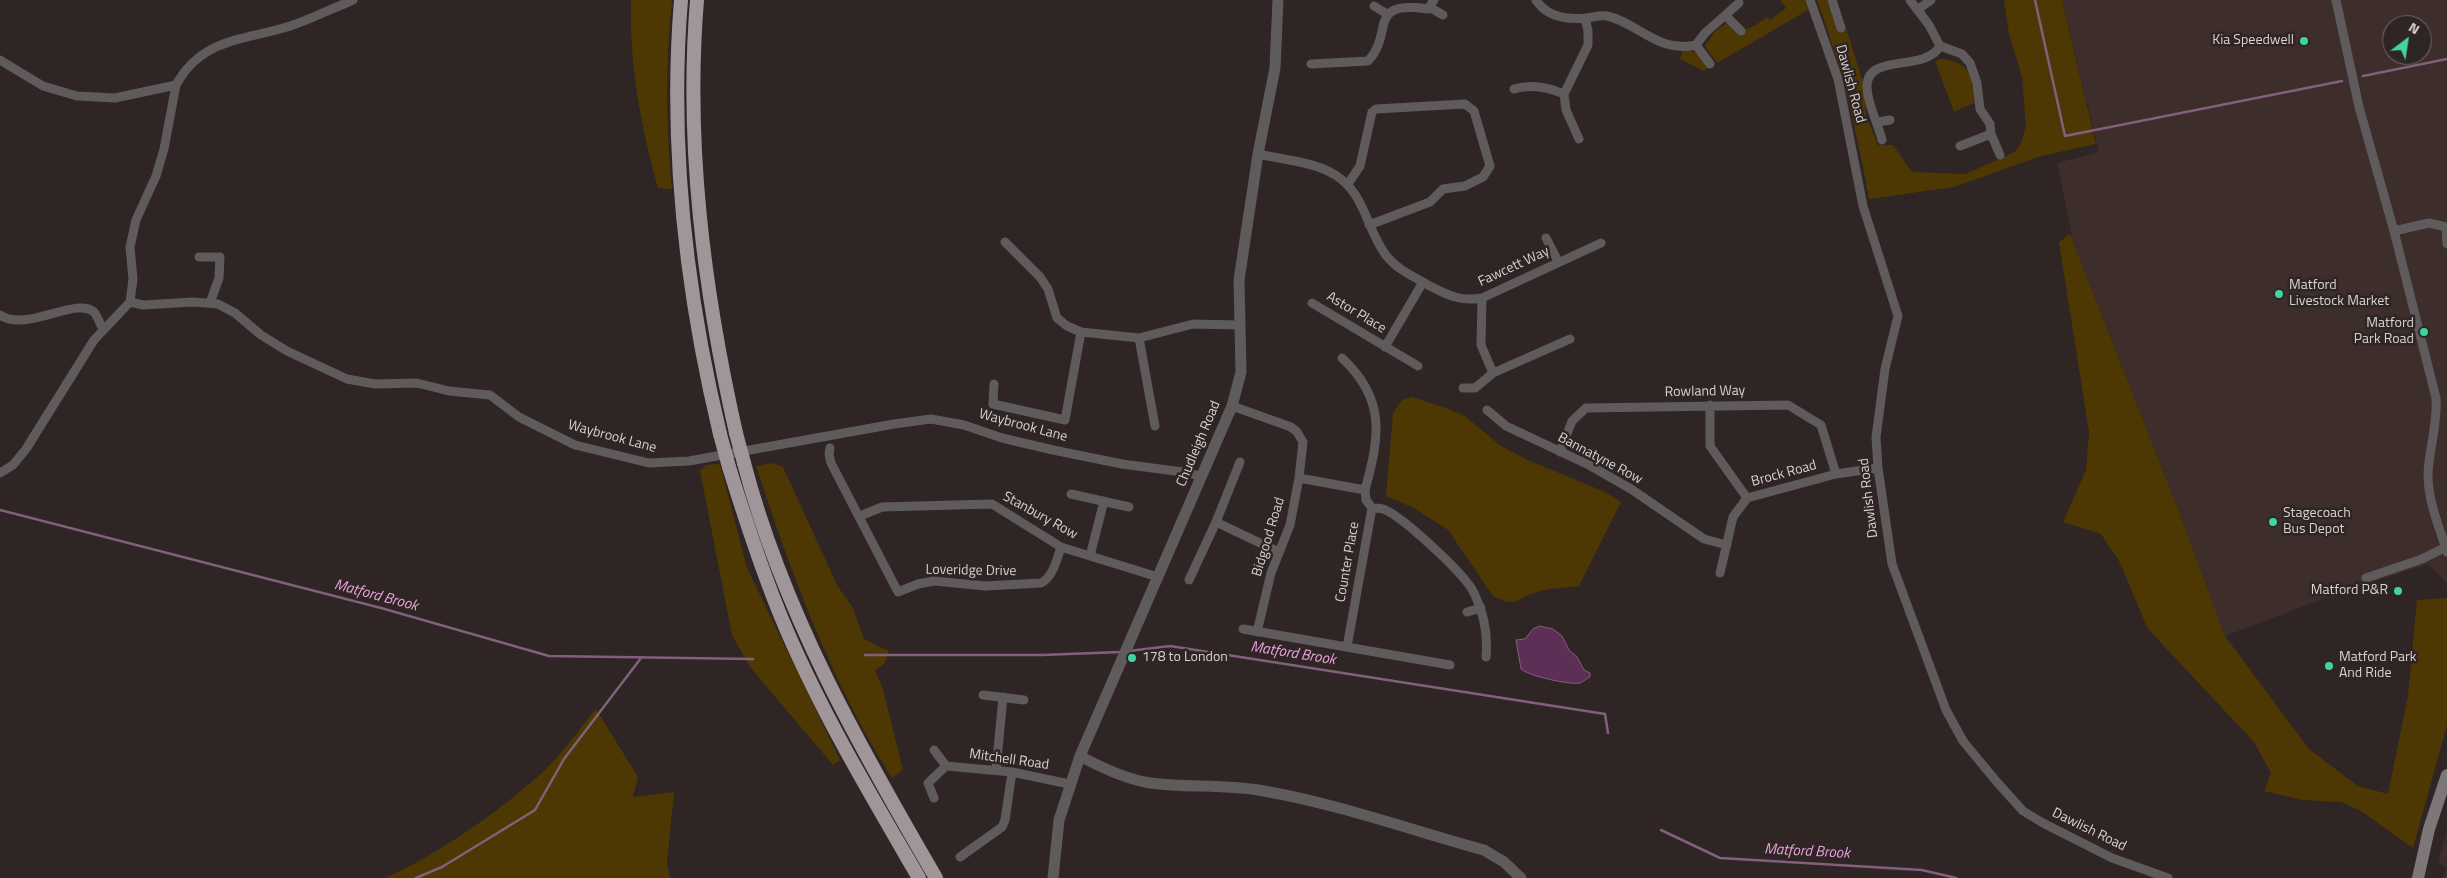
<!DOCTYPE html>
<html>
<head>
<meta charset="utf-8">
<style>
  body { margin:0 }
  #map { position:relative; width:2447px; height:878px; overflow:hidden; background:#2e2524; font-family:"Titillium Web",sans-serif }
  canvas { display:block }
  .north { position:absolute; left:2382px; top:15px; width:50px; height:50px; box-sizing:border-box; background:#2e2524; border:1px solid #726a69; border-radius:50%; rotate:31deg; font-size:14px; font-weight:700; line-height:20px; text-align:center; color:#d8d2d1 }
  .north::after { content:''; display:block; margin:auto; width:18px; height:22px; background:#3fd4a2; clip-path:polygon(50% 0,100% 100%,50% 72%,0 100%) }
</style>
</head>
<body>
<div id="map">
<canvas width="2447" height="878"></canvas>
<div class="north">N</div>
</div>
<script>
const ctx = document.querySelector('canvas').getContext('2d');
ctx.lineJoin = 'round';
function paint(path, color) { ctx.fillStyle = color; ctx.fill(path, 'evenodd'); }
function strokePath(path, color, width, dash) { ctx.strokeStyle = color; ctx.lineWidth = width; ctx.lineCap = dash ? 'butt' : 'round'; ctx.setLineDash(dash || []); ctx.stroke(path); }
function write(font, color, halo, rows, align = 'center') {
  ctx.font = font + ' "Titillium Web",sans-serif'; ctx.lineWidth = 5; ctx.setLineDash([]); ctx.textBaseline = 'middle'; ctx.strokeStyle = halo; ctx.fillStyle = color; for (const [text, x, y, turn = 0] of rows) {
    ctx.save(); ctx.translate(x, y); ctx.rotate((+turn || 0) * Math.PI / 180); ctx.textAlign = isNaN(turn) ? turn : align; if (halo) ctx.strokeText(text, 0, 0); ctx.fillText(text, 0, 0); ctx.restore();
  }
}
const built = new Path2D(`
  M2062,0H2447V583L2428,564L2339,593L2225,636L2179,512L2070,234L2072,235L2057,163L2099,152ZM2392,25H2422V55H2392Z
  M2447,830V878H2442L2447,869L2438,862Z`);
const green = new Path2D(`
  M631,0H672C665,66 666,123 672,189L658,188C641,126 629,65 631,0Z
  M1780,0H1805L1808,10L1717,63L1705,46L1715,31L1728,22L1739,32L1756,25L1767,17L1770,20L1786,8Z
  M1817,0H1827L1837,26L1846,28L1863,82L1866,115L1878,145H1893L1912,172L1966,174L2015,152L2021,143L2026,126L2022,77L2009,34L2004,0H2062L2096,144L2041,156L1954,187L1869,199C1857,131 1841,65 1817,0Z
  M1683,50L1696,52L1710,67L1704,71L1680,59Z
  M1942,59C1972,63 1971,76 1976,102L1954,112L1935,61Z
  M2070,234L2179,512L2225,636L2309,749L2358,786L2388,794L2408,696L2417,600L2447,598V725L2413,848L2361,811L2341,802L2303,800L2264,791L2271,773L2254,742L2148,629L2119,561L2101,534L2063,522L2086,470L2089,432L2059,242Z
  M1412,397L1449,409L1466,417L1501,446L1530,461L1605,492L1621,502L1579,586C1566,588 1549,588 1536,592C1516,599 1516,608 1493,596L1448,530L1414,508L1386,496L1393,413L1402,400Z
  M772,463L783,467L838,587L852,606L864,639L889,651L885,663L875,670L883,689L903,770L892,778C831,682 791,573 756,466Z
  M720,464L747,568L840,760L833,765L750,667L732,635L700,471L706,465Z
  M596,709L638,777L633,797L674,792L667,863L670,878H385C438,855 501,810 544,771C563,753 579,729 596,709Z`);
const water = new Path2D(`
  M1540,626L1553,629L1562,636L1569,650L1577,657L1584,670L1590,673V677C1587,678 1583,682 1580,683C1569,685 1529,676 1521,669L1516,640L1525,639L1533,629Z`);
const stream = new Path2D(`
  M2035,0L2065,136L2342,81
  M2363,76L2447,59
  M0,510L381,608L549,656L753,659
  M1129,651L1170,646L1605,714L1608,733
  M865,655H1042L1121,652
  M1661,830L1720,858L1922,870L1956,878
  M416,878L442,867L535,810L564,759L641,658`);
const minor = new Path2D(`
  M1536,0C1547,17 1568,20 1587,18C1594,17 1600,15 1607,16C1637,22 1658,54 1696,45L1710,64
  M1810,0L1838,79L1863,206L1898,316L1885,369L1876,437L1878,468L1892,564L1946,710L1963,741L1996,781L2023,811L2043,823L2112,858L2168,878
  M1832,0L1841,28
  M1910,0L1929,25L1940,46L1962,54L1970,63L1977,83L1980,109L1990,124L1991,134L2000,155
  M2336,0L2359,107L2394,231L2436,398C2438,424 2429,448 2428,474C2428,502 2439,526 2447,552
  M1374,6L1387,14
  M1431,8L1443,15
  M1917,10L1931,0
  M1726,16L1741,31
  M1696,45L1705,33L1739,3
  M0,60L43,86L77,96L115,98L176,85
  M1311,64L1368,61C1395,33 1365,0 1428,9L1434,0
  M1514,89C1530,84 1548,87 1564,94
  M1878,122L1890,120
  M1579,139L1566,110L1564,94L1588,45V31L1585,18
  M1882,140C1878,123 1868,106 1867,88C1865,52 1925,73 1940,46
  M1960,146L1991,134
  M1258,154C1284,160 1320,162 1341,179C1365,198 1368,231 1385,254C1396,269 1413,276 1428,285C1447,295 1461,302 1482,298L1601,243
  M1348,184L1360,166L1372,112L1376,109L1465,104L1474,111L1490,166L1483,177L1465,186L1443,189L1430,202L1369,225
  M2446,227L2447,244
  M2394,231L2429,223L2447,227
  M1546,238L1558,261
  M1005,242L1040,277L1048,289L1057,318L1067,326L1081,332L1139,338L1193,324L1238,325
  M199,257H220L219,278L210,303
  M1482,298L1481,345L1493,373
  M130,302L143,305L193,302L218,304L235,313L261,335L287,351L347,379L375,384L417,383L449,391L490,395L519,417L575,445L649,463L689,461L894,424L931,419L964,425L1002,438L1053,450L1122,464L1190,473L1201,477
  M1312,303L1418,366
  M0,315C25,333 77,296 94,312C98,317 100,324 103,329
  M1139,338L1155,426
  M1385,347L1423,282
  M1342,358C1386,399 1380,436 1365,490
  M994,384L993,404L1065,420L1081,332
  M1463,388H1475L1493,373L1570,339
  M1710,405V446L1747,498
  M1232,406L1291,427L1297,432L1303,442L1299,478L1290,525L1271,573L1257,632
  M1487,410L1506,426L1589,465L1631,489L1704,539L1727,545
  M830,448L829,454L831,463L898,592L918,584L934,581L985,586L1041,583C1053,577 1057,559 1061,547
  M1560,452L1572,421L1586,408L1788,405L1821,425L1836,474
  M0,473L13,465L26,449L94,340L130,302L133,279L130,247L136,220L156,176L164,149L176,85C203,35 249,41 296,24C315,17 334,8 353,0
  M1299,478L1365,490L1366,500L1372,508L1347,647
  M1071,494L1129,507
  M1372,508C1376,508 1380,508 1383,509C1401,515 1466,575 1474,593C1484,613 1488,634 1486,657
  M860,516L882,507L992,504L1061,547L1158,577
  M1216,522L1279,552
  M1090,556L1104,501
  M1720,573L1733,517L1747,498L1836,474L1878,468
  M2366,578L2422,559L2446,547
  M1189,580L1216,522L1240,462
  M1467,612L1481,608
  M1243,629L1450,665
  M983,695L1024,700
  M946,766L1012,772L1069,784
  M996,770L1003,697
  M934,798L928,783L946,766L934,750
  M960,857L1002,827L1005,820L1012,772`);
const tertiary = new Path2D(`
  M1080,756C1102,768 1125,779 1150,783C1187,788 1225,784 1264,791C1338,804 1411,830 1484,850L1504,862L1521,878
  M1053,878L1059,820L1080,756L1232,406L1241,372L1239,280L1258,154L1275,68L1278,0`);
const secondary = new Path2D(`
  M2418,878L2429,829L2447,775`);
const trunk = new Path2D(`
  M681,0C669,146 686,292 720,434
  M697,0C685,145 704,291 736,433
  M744,463C783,612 859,746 936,878
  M729,467C746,522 764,578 787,631C824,717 872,797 919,878`);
const trunkBridge = new Path2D(`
  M736,433L744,463
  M720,434L729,467`);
const markers = [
  [2304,41,5,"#3fd4a2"],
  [2279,294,5,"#3fd4a2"],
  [2424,332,5,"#3fd4a2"],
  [2273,522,5,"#3fd4a2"],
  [2398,591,5,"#3fd4a2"],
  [1132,658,5,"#3fd4a2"],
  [2329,666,5,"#3fd4a2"]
];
const poiNames = [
  ["Kia Speedwell",2294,41,"right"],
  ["Matford",2289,286],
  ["Livestock Market",2289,302],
  ["Matford",2414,324,"right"],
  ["Park Road",2414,340,"right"],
  ["Stagecoach",2283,514],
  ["Bus Depot",2283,530],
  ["Matford P&R",2388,591,"right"],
  ["178 to London",1142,658],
  ["Matford Park",2339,658],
  ["And Ride",2339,674]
];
const streetNames = [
  ["Dawlish Road",1850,84,75],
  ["Fawcett Way",1514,267,-25],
  ["Astor Place",1356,313,31],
  ["Rowland Way",1705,392,-1],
  ["Waybrook Lane",1023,426,15],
  ["Waybrook Lane",612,437,15],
  ["Chudleigh Road",1199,444,-67],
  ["Bannatyne Row",1600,459,28],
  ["Brock Road",1784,474,-15],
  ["Dawlish Road",1869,498,-97],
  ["Stanbury Row",1040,516,29],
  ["Bidgood Road",1269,537,-73],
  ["Counter Place",1348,562,-80],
  ["Loveridge Drive",971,571,1],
  ["Mitchell Road",1009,760,8],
  ["Dawlish Road",2089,830,26]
];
const waterNames = [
  ["Matford Brook",376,596,15],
  ["Matford Brook",1293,654,9],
  ["Matford Brook",1807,852,3]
];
paint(built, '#3d2d2b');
paint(green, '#4d3804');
paint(water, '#5d2f57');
strokePath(water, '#82607c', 1);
strokePath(stream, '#82607c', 2.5);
strokePath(minor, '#5f5b5c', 9);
strokePath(tertiary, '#5f5b5c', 11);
strokePath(secondary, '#7e7779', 12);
strokePath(trunk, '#a09699', 14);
strokePath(trunkBridge, '#a09699', 14);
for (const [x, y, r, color] of markers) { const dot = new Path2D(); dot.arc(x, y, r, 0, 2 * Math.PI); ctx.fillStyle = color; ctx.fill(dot); strokePath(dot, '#2e2524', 2); }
write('14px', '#d8d2d1', '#2e2524', poiNames, 'left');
write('14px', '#d8d2d1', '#2e2524', streetNames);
write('italic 15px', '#eca2e1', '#2e2524', waterNames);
</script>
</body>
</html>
